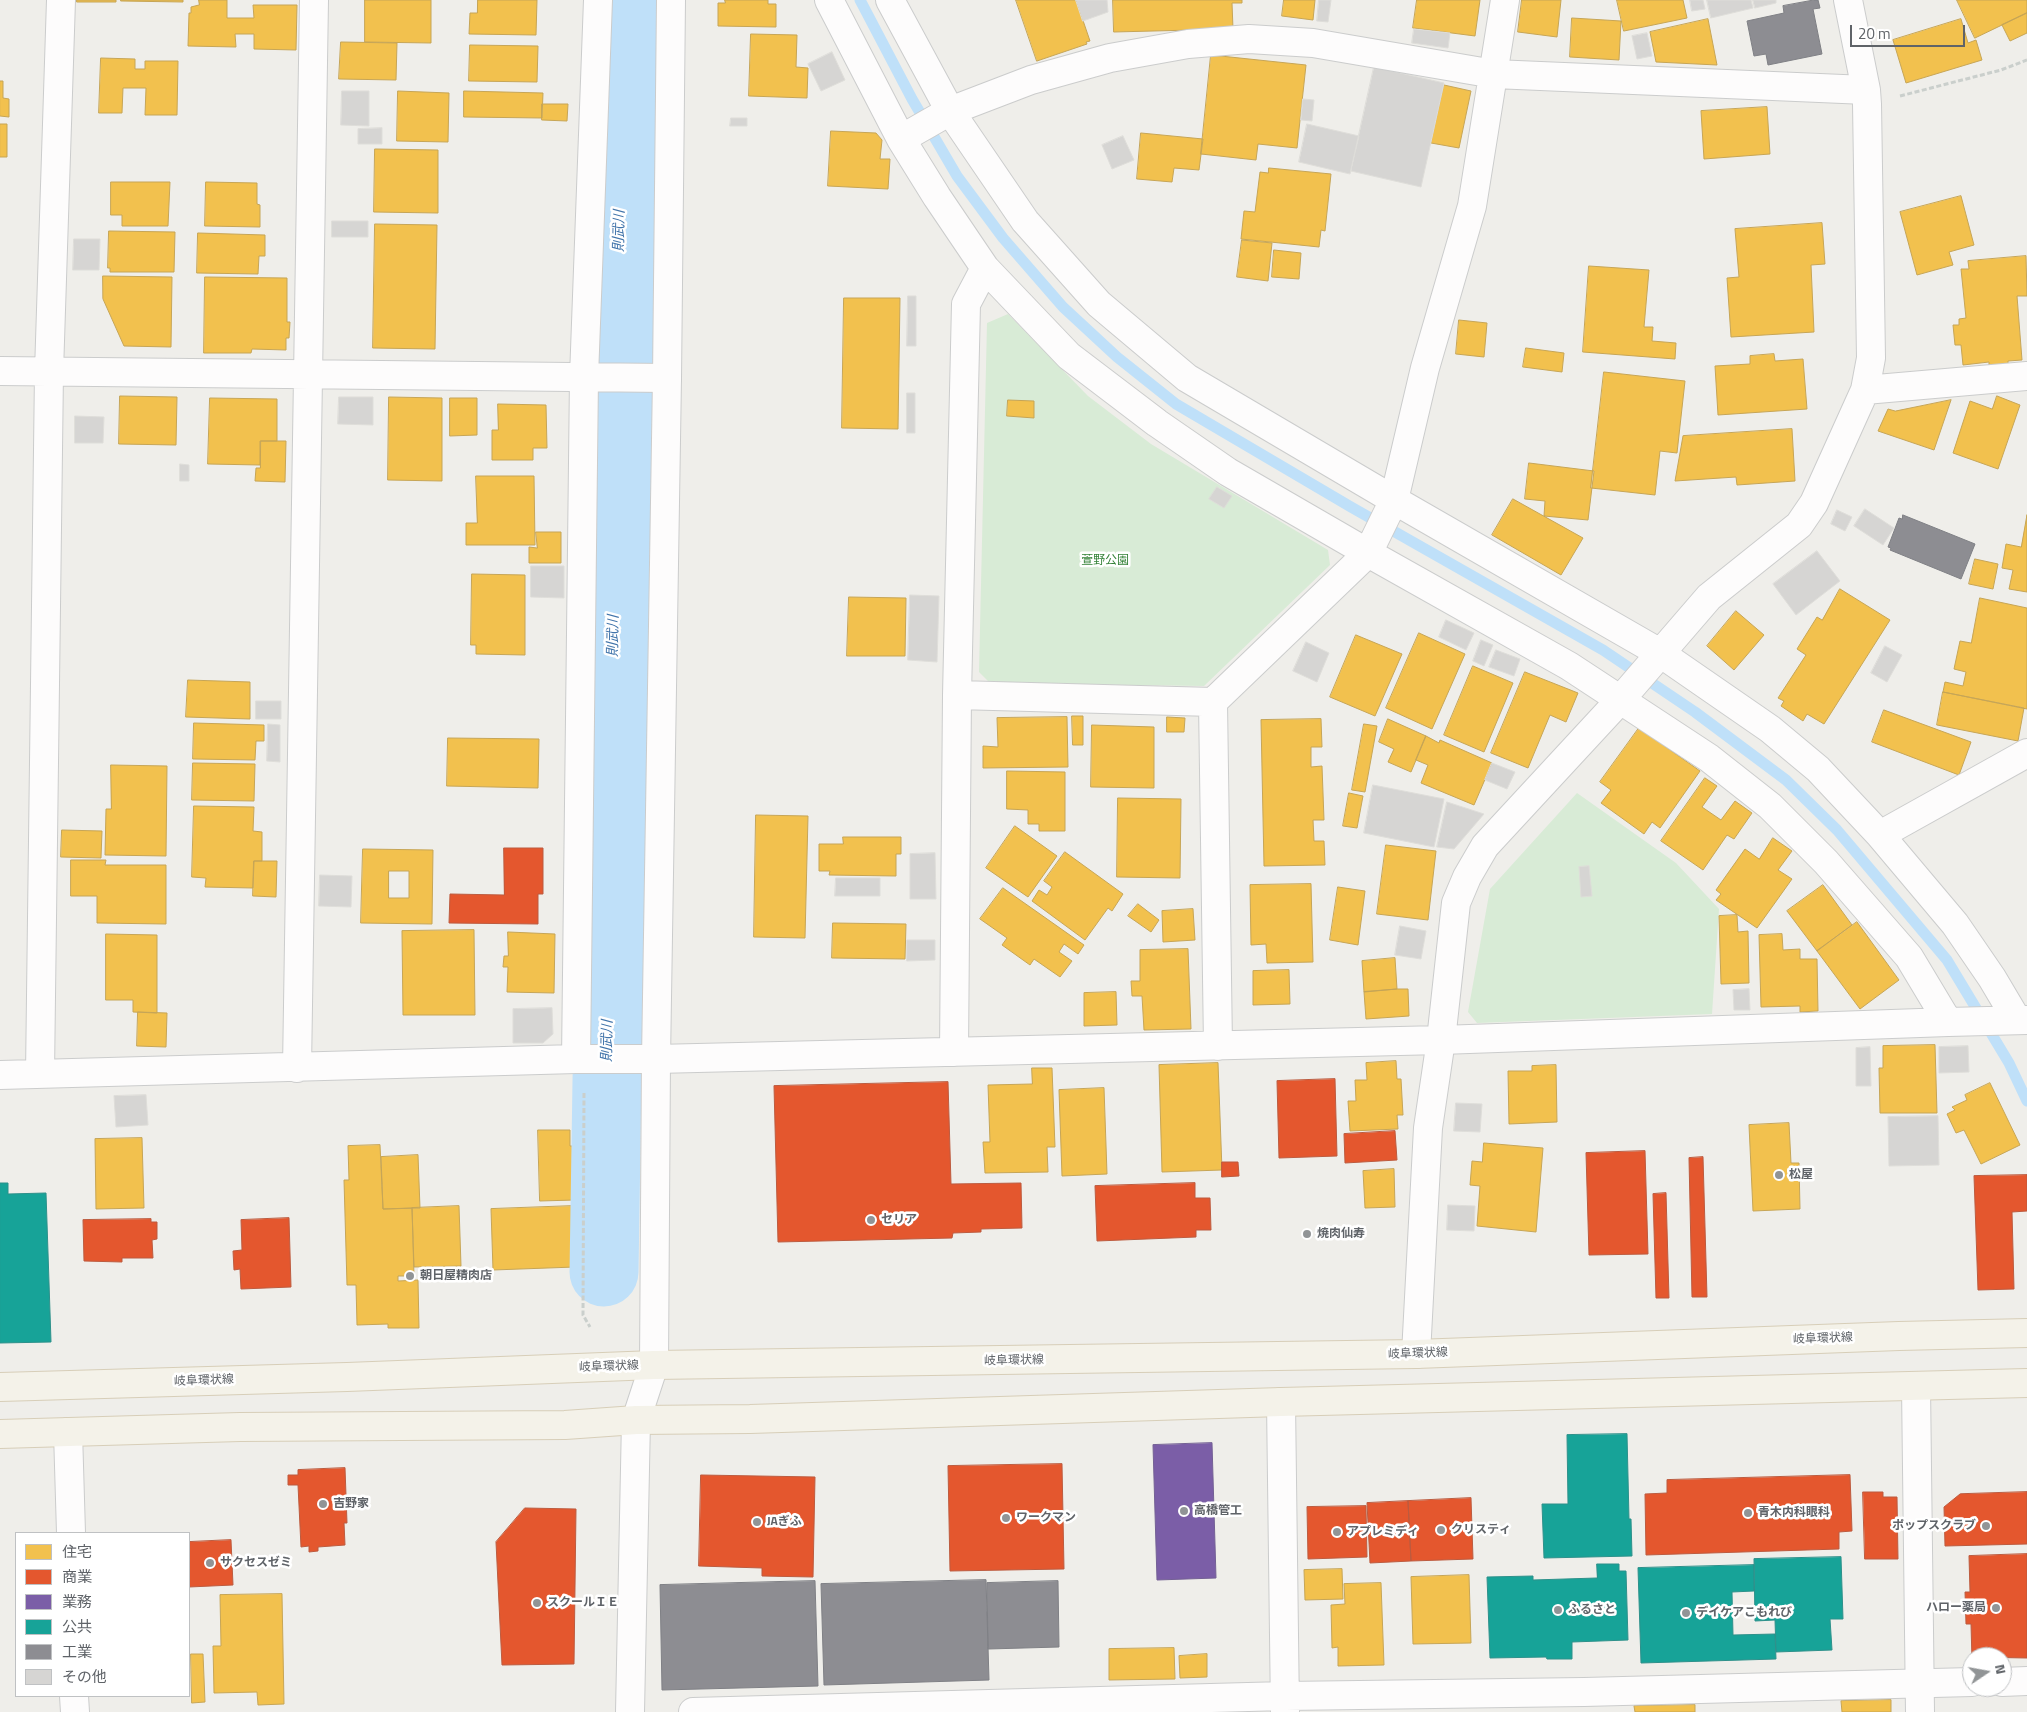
<!DOCTYPE html>
<html>
<head>
<meta charset="utf-8">
<style>
  body { margin:0 }
  #map { position:relative; width:2027px; height:1712px; overflow:hidden; background:#efeeea; font-family:"Titillium Web","Noto Sans JP",sans-serif }
  canvas { display:block }
  .legend { position:absolute; left:15px; top:1532px; width:175px; height:165px; box-sizing:border-box; background:#fff; border:1px solid #bfc1c3; margin:0; padding:6px 9px; list-style:none; font-size:15px; color:#5f6368 }
  .legend li { display:flex; align-items:center; gap:10px; height:25px }
  .legend b { width:25px; border:1px solid #bfc1c3 }
  .north { position:absolute; left:1962px; top:1647px; width:50px; height:50px; box-sizing:border-box; background:#fff; border:1px solid #bfc1c3; border-radius:50%; rotate:78deg; font-size:14px; font-weight:700; line-height:20px; text-align:center; color:#5f6368 }
  .north::after { content:''; display:block; margin:auto; width:18px; height:22px; background:#919496; clip-path:polygon(50% 0,100% 100%,50% 72%,0 100%) }
  .scale { position:absolute; left:1850px; top:25px; width:115px; height:22px; box-sizing:border-box; border:2px solid #5f6368; border-top:0; padding-left:6px; font-size:15px; line-height:18px; white-space:nowrap; color:#5f6368; -webkit-text-stroke:4px #fff; paint-order:stroke }
</style>
</head>
<body>
<div id="map">
<canvas width="2027" height="1712"></canvas>
<ul class="legend">
<li><b style="height:14px;background:#f2c14e"></b>住宅</li>
<li><b style="height:14px;background:#e4572e"></b>商業</li>
<li><b style="height:14px;background:#7b5ea7"></b>業務</li>
<li><b style="height:14px;background:#17a398"></b>公共</li>
<li><b style="height:14px;background:#8d8d92"></b>工業</li>
<li><b style="height:14px;background:#d6d5d3"></b>その他</li>
</ul>
<div class="north">N</div>
<div class="scale">20 m</div>
</div>
<script>
const ctx = document.querySelector('canvas').getContext('2d');
ctx.lineJoin = 'round';
function paint(path, color) { ctx.fillStyle = color; ctx.fill(path, 'evenodd'); }
function strokePath(path, color, width, dash) { ctx.strokeStyle = color; ctx.lineWidth = width; ctx.lineCap = dash ? 'butt' : 'round'; ctx.setLineDash(dash || []); ctx.stroke(path); }
function write(font, color, halo, rows, align = 'center') {
  ctx.font = font + ' "Titillium Web","Noto Sans JP",sans-serif'; ctx.lineWidth = 5; ctx.setLineDash([]); ctx.textBaseline = 'middle'; ctx.strokeStyle = halo; ctx.fillStyle = color; for (const [text, x, y, turn = 0] of rows) {
    ctx.save(); ctx.translate(x, y); ctx.rotate((+turn || 0) * Math.PI / 180); ctx.textAlign = isNaN(turn) ? turn : align; if (halo) ctx.strokeText(text, 0, 0); ctx.fillText(text, 0, 0); ctx.restore();
  }
}
const green = new Path2D(`
  M1008,314L1088,396L1151,444L1328,550L1330,565L1204,686L990,683L979,672L987,323Z
  M1577,793L1676,863L1719,909L1712,1014L1477,1023L1468,1012L1490,889Z`);
const homes = new Path2D(`
  M77,0H116V2H77Z
  M121,0H183V2L121,1Z
  M199,0H227V18H254L253,5H297L296,50L254,49V34H235L236,47L188,46L189,13H191V7L199,5Z
  M365,0H431V43L365,42Z
  M478,0H537L536,35L469,34L470,13H477Z
  M725,0H768V4H776V27L718,26V3H725Z
  M1016,0H1076L1090,41L1086,42L1087,44L1037,61Z
  M1113,0H1242V3H1232L1233,29L1114,32Z
  M1284,0H1315L1313,20L1282,16Z
  M1417,0H1480L1475,36L1413,28Z
  M1522,0H1561L1557,37L1518,32Z
  M1617,0H1683L1687,18L1624,31Z
  M1957,0H2027V13L1975,38Z
  M2027,13V33L2010,41L2002,25Z
  M1572,18L1621,21L1619,60L1570,57Z
  M1708,19L1717,65L1656,62L1650,32Z
  M1961,19L1968,43L1976,40L1982,60L1906,83L1893,40Z
  M751,34L797,35L796,67L808,68L807,98L749,96Z
  M341,42L397,43L396,80L339,79Z
  M470,45L538,46L537,82L469,81Z
  M1211,55L1306,65L1297,148L1258,144L1256,160L1201,154Z
  M101,58L135,59V69H145V61H178L177,115H145L146,88H123L122,113H99Z
  M0,81H3V98L9,99V117L0,116Z
  M1444,85L1471,91L1459,148L1431,143Z
  M398,91L449,93L448,142L397,141Z
  M464,91L543,93L542,118L464,117Z
  M542,104H568L567,121L542,120Z
  M1767,107L1770,154L1704,159L1701,111Z
  M0,124H7V157H0Z
  M831,131L876,133L882,140L880,159H890L888,189L828,186Z
  M1141,133L1203,139L1199,170L1174,168L1172,182L1137,179Z
  M375,149L438,150V213L374,212Z
  M1269,168L1331,174L1325,231L1321,230L1319,247L1241,239L1244,211L1255,212L1260,172L1268,173Z
  M111,182H170L168,226H122V215H111Z
  M206,182L257,183V204L260,205V227L205,226Z
  M1961,196L1974,245L1949,252L1953,265L1917,275L1900,212Z
  M1822,223L1825,264L1811,265L1814,332L1731,337L1727,278L1739,277L1735,229Z
  M375,224L437,225L435,349L373,348Z
  M109,231L175,232L174,272H110V268H108Z
  M198,233L265,235V256H259L258,274L197,273Z
  M1242,240L1272,243L1268,281L1237,277Z
  M1274,250L1301,253L1299,279L1272,277Z
  M2026,256L2027,296H2017L2022,360L2008,361V364L1989,366V362L1963,365L1961,345H1955L1953,325H1959V319L1966,318L1961,269H1969L1968,261Z
  M1589,266L1649,270L1644,327H1653L1652,341L1676,343L1675,359L1583,352Z
  M103,276L172,277L171,347L124,346L103,299Z
  M205,277L287,278V322H290L289,338H286V350L252,349L251,353H204Z
  M844,298H900L898,429L842,428Z
  M1459,320L1487,323L1484,357L1456,354Z
  M1526,348L1564,353L1562,372L1523,367Z
  M1774,354L1775,361L1803,359L1807,409L1718,415L1715,366L1750,364V356Z
  M1604,372L1685,381L1677,453L1660,451L1655,495L1591,488Z
  M120,396L177,397L176,445L119,444Z
  M1997,396L2020,405L1998,469L1953,453L1970,401L1992,409Z
  M389,397L442,398V481L388,480Z
  M210,398L277,399V441H260V465L208,464Z
  M450,398H477V435L450,436Z
  M1008,400L1034,401V418L1007,416Z
  M1951,400L1934,450L1878,431L1888,409L1895,411Z
  M498,404L546,405L547,448H533V460H492V430H498Z
  M1792,429L1795,481L1737,485L1736,477L1675,481L1683,436Z
  M261,441H286L285,482L255,481L256,468H260Z
  M1529,463L1594,471L1588,520L1544,516L1545,501L1525,499Z
  M476,476H534L535,545H466V523H477Z
  M1513,499L1583,538L1561,575L1492,535Z
  M2027,515V592L2009,589L2013,570L2002,568L2006,544L2021,547Z
  M536,532H561V563H529V547L537,548Z
  M1975,559L1998,564L1993,589L1969,584Z
  M472,574L525,575V655L476,654V645H471Z
  M1840,589L1890,620L1824,724L1807,714L1803,721L1781,706L1784,701L1778,698L1806,655L1797,649L1817,617L1822,620Z
  M849,597L906,598L905,656H847Z
  M1980,598L2027,608V709L1943,692L1945,682L1963,686L1966,672L1954,669L1960,641L1971,643Z
  M1736,611L1764,635L1734,670L1707,646Z
  M1419,633L1465,654L1432,729L1386,708Z
  M1356,635L1402,654L1375,716L1330,697Z
  M1473,666L1513,683L1484,752L1444,735Z
  M1525,672L1578,693L1566,722L1550,715L1528,768L1491,753Z
  M188,680L250,682V719L186,717Z
  M1943,692L2024,708L2018,741L1937,725Z
  M1884,710L1971,742L1959,775L1872,742Z
  M1072,716H1083V745H1073Z
  M1067,717L1068,767L983,768V746L998,747L997,718Z
  M1167,717L1185,718L1184,732H1167Z
  M1321,719L1322,747H1311V767L1322,766L1324,820H1313L1314,841H1324L1325,865L1264,866L1261,720Z
  M1388,719L1426,736L1411,772L1388,762L1394,749L1379,742Z
  M194,723L264,725V741H256L255,760L193,759Z
  M1364,724L1377,726L1365,792L1352,790Z
  M1092,725L1154,727V788L1091,787Z
  M1639,728L1700,771L1660,828L1652,822L1644,834L1601,803L1611,790L1600,782Z
  M1426,736L1439,743L1440,740L1492,763L1474,805L1421,783L1428,765L1416,760Z
  M448,738L539,739L538,788L447,786Z
  M193,763L255,764L254,801L192,800Z
  M111,765L167,766L166,856L105,855L106,809H111Z
  M1007,771L1065,772V831H1039V824H1028V810L1007,809Z
  M1705,778L1717,786L1702,807L1721,820L1735,801L1752,813L1734,839L1727,835L1703,870L1661,841Z
  M1349,793L1363,796L1357,828L1343,826Z
  M1118,798L1181,799L1180,878L1117,877Z
  M194,806L254,807L253,831L262,832V861H254L253,888L205,887L206,878L192,877Z
  M756,815L808,816L805,938L754,937Z
  M1015,826L1057,856L1028,897L986,868Z
  M62,830L102,831L101,858L61,857Z
  M843,837H901V854H896V876L829,875L830,871H819V844H843Z
  M1773,838L1792,851L1778,870L1792,879L1757,928L1716,900L1721,894L1716,890L1745,849L1759,859Z
  M1386,845L1436,851L1428,920L1377,914Z
  M363,849L433,850L432,924L361,923ZM389,871H409V898H389Z
  M1065,852L1123,894L1112,911L1108,908L1085,940L1032,901L1039,890L1047,895L1052,887L1044,881Z
  M71,860H106L105,865H166V924L97,923V896H71Z
  M254,861H277L276,897L253,896Z
  M1311,884L1313,962L1267,963L1266,944L1251,945L1250,885Z
  M1823,885L1852,925L1817,951L1787,911Z
  M1338,887L1365,891L1358,945L1330,940Z
  M1003,888L1084,945L1078,954L1064,944L1059,952L1072,961L1060,977L1034,959L1030,965L1002,945L1007,938L980,919Z
  M1138,904L1159,920L1151,932L1128,916Z
  M1193,909L1195,940L1163,942L1162,911Z
  M1737,915L1738,932L1748,931L1749,983L1721,984L1719,916Z
  M1857,922L1899,980L1860,1009L1817,951Z
  M833,923L906,924L905,959L832,958Z
  M474,930L475,1015H403L402,931Z
  M508,932L555,934L554,993L507,992L508,967H503L504,956H508Z
  M106,934L157,935V1013L133,1012V1000H106Z
  M1782,934L1783,950L1800,949V959H1817L1818,1011L1800,1012V1006L1761,1007L1759,935Z
  M1188,949L1191,1029L1144,1030L1142,996H1132L1131,981H1140V950Z
  M1395,958L1397,989L1364,992L1362,961Z
  M1289,970L1290,1004L1253,1005V971Z
  M1397,989H1408L1409,1016L1366,1019L1364,992Z
  M1116,992L1117,1025L1084,1026V993Z
  M138,1012L167,1013L166,1047L137,1046Z
  M1935,1045L1937,1113H1880L1879,1068H1883V1046Z
  M1396,1061L1397,1079H1401L1403,1115H1397L1398,1129L1350,1131L1348,1101H1356L1355,1080H1367L1366,1063Z
  M1218,1063L1222,1170L1162,1172L1159,1065Z
  M1556,1065L1557,1122L1509,1124L1508,1071H1532V1066Z
  M1032,1068H1052L1055,1147H1047L1048,1172L985,1173L983,1142H990L988,1085L1032,1084Z
  M1990,1083L2020,1145L1981,1164L1964,1130L1956,1133L1947,1114L1955,1110L1952,1107L1967,1100L1965,1095Z
  M1104,1088L1107,1174L1062,1176L1059,1090Z
  M1789,1123L1791,1163H1799L1800,1209L1753,1211L1749,1125Z
  M538,1130H570V1146H574L575,1200L540,1201Z
  M142,1138L144,1208L96,1209L95,1139Z
  M1484,1143L1543,1148L1536,1232L1477,1226L1480,1186L1470,1185L1472,1161L1482,1162Z
  M380,1145L383,1209L412,1208L414,1276H398V1281L418,1280L419,1328H388V1324L357,1325L356,1285H347L344,1180H349L348,1146Z
  M418,1155L420,1208L383,1209L381,1157Z
  M1394,1169L1395,1207L1365,1208L1363,1171Z
  M459,1206L461,1266L414,1267L412,1208Z
  M573,1206L575,1267L493,1270L491,1209Z
  M1342,1569L1343,1599L1305,1600L1304,1570Z
  M1469,1575L1471,1643L1413,1644L1411,1577Z
  M1381,1583L1384,1665L1338,1666V1647L1332,1648L1331,1605L1345,1604L1344,1584Z
  M282,1594L284,1704L258,1705L257,1692L214,1693L213,1646H221L220,1595Z
  M1174,1648L1175,1679L1109,1680V1649Z
  M191,1654H203L205,1702L192,1703Z
  M1207,1654V1677L1180,1678L1179,1656Z
  M1891,1700V1712H1842L1841,1701Z
  M1695,1705V1712H1635L1634,1706Z`);
const shops = new Path2D(`
  M504,848H543V894H538V924L449,923L450,894L504,895Z
  M1335,1079L1337,1156L1279,1158L1277,1081Z
  M948,1082L951,1184L1021,1183L1022,1228L981,1229V1232L953,1233L952,1238L778,1242L774,1086Z
  M1395,1131L1397,1160L1345,1163L1344,1134Z
  M1645,1151L1648,1254L1589,1255L1586,1153Z
  M1703,1157L1707,1297H1692L1689,1158Z
  M1222,1162H1238L1239,1176L1222,1177Z
  M2027,1175V1211L2012,1212L2014,1289L1978,1290L1974,1176Z
  M1195,1183V1198H1210L1211,1230H1196V1237L1097,1241L1095,1186Z
  M1666,1193L1669,1298H1656L1653,1194Z
  M289,1218L291,1287L241,1289L240,1269L234,1270L233,1251L242,1250L241,1220Z
  M151,1219V1222H157V1239L152,1240L153,1258H122V1262L84,1261L83,1220Z
  M1062,1464L1064,1569L950,1571L948,1466Z
  M345,1468L347,1523H344L345,1545L318,1547V1551L309,1552V1546L301,1547L298,1485H288V1475H298V1470Z
  M701,1475L815,1477L813,1577L762,1576V1568L699,1566Z
  M1850,1475L1852,1531L1839,1532V1549L1646,1555L1645,1494L1667,1493V1480Z
  M1863,1492H1883V1497H1897L1898,1559H1865Z
  M2027,1492V1544L1945,1546L1944,1507L1960,1494Z
  M1471,1498L1473,1559L1411,1561L1408,1501Z
  M1408,1501L1411,1561L1370,1563L1367,1503Z
  M1366,1506L1367,1557L1308,1559L1307,1507Z
  M525,1508L576,1509L574,1664L502,1665L496,1542Z
  M231,1540L233,1585L189,1587V1542Z
  M2027,1554V1658L1972,1657V1660L1971,1624H1966L1965,1592H1970L1969,1556Z`);
const offices = new Path2D(`
  M1212,1443L1216,1578L1157,1580L1153,1445Z`);
const public = new Path2D(`
  M0,1183H8V1194L46,1193L51,1342L0,1343Z
  M1627,1434L1629,1519H1631L1632,1556L1544,1558L1542,1504H1568L1567,1435Z
  M1841,1557L1843,1619H1830L1832,1650L1776,1652L1775,1620L1755,1621L1754,1559Z
  M1597,1564H1619V1571H1626L1628,1640L1572,1642V1659H1547L1546,1657L1490,1658L1487,1577L1533,1576V1580L1597,1578Z
  M1754,1565V1591L1732,1592L1733,1635L1775,1634L1776,1659L1641,1663L1638,1568Z`);
const industry = new Path2D(`
  M1814,0H1818L1820,8L1813,9L1822,54L1768,65L1766,54L1754,56L1747,21L1784,13L1783,6Z
  M1903,515L1975,544L1961,579L1890,550L1891,548L1888,547L1899,518L1902,519Z
  M986,1580L989,1680L824,1685L821,1584Z
  M815,1581L818,1686L662,1690L660,1585Z
  M1058,1581L1059,1647L988,1649L987,1583Z`);
const stream = new Path2D(`
  M860,0L912,99L957,176L1003,238L1063,307L1117,357L1176,404L1351,507L1603,650L1695,712L1786,780L1837,830L1947,960L2009,1063L2027,1101`);
const river = new Path2D(`
  M604,1272L624,0`);
const building = new Path2D(`
  M1076,0H1107L1108,12L1083,21Z
  M1319,0H1331L1328,22L1317,21Z
  M1690,0H1703L1705,9L1692,11Z
  M1707,0H1751L1753,8L1711,18Z
  M1753,0H1776V3L1755,8Z
  M1414,29L1450,33L1448,48L1412,43Z
  M1647,33L1652,56L1637,59L1632,36Z
  M832,52L845,80L821,91L808,64Z
  M1374,67L1444,83L1421,187L1351,171Z
  M342,91H369V126L341,125Z
  M1303,99L1314,100L1312,121L1301,120Z
  M731,118H747V126H730Z
  M1307,124L1359,136L1350,174L1299,162Z
  M382,128V144H358V129Z
  M1123,136L1134,160L1112,169L1102,145Z
  M332,221H368V237H332Z
  M74,239H100L99,270H73Z
  M908,296H916V346H907Z
  M907,393H915V433H907Z
  M339,397H373V425L338,424Z
  M75,416L104,417L103,443H75Z
  M180,464L189,465V481H180Z
  M1217,487L1232,496L1224,508L1209,499Z
  M1865,509L1894,528L1883,545L1854,526Z
  M1837,510L1852,517L1845,531L1831,524Z
  M1817,551L1840,581L1796,615L1773,584Z
  M531,566H564V598L531,597Z
  M910,595L939,596L937,662L908,660Z
  M1446,620L1474,633L1466,650L1439,637Z
  M1481,640L1493,645L1484,666L1473,661Z
  M1306,642L1329,653L1317,682L1293,671Z
  M1885,646L1902,655L1887,682L1871,673Z
  M1496,650L1520,659L1514,676L1489,667Z
  M256,701H281V719H256Z
  M268,724L280,725V762L267,761Z
  M1492,763L1515,772L1507,789L1485,780Z
  M1373,785L1444,799L1434,847L1364,833Z
  M1447,802L1484,814L1454,849L1437,847Z
  M935,853L936,899H910V854Z
  M1589,866L1592,896L1581,897L1579,867Z
  M320,875L352,876L351,907L319,906Z
  M836,878H880V896H835Z
  M1400,926L1426,931L1421,959L1395,955Z
  M907,940H935V960L907,961Z
  M1749,989L1750,1010H1734L1733,990Z
  M552,1008L553,1034L543,1043H513V1009Z
  M1968,1046L1969,1072L1939,1073V1047Z
  M1870,1047L1871,1086H1856V1048Z
  M146,1095L148,1125L116,1127L114,1096Z
  M1456,1103L1482,1104L1480,1132L1454,1131Z
  M1938,1116L1939,1165L1889,1166L1888,1117Z
  M1448,1205L1475,1206L1474,1231L1447,1230Z`);
const path = new Path2D(`
  M1900,96L2001,70L2027,60
  M584,1093L583,1315L590,1327`);
const minor = new Path2D(`
  M829,0L901,139L937,197L985,268L1069,356L1157,423L1228,472L1368,553L1569,666L1709,758L1770,806L1826,862L1909,957L1948,1022L2027,1020
  M890,0L950,111L1025,221L1099,304L1187,378L1394,500L1660,653L1770,729L1818,769L1880,835L1955,924L1992,978L2017,1020
  M901,139L950,111L1031,80L1110,58L1188,44L1249,39L1313,43L1494,74L1866,90
  M0,371L667,378
  M1865,390L2027,376
  M957,695L1213,702L1368,553L1394,500L1425,368L1472,206L1505,0
  M1213,702L1218,1046
  M1880,835L2027,753
  M1441,1040L1456,903L1467,877L1485,846L1621,699L1709,597L1799,525L1814,503L1865,390L1871,358L1867,104L1866,90L1848,0
  M954,1052L957,695L966,304L985,268
  M576,1059L584,377L598,0
  M297,1068L314,0
  M40,1074L49,372L61,0
  M0,1075L576,1059H656L1441,1040L1948,1022
  M1916,1386L1920,1712
  M1281,1402L1285,1712
  M68,1432L71,1533
  M2002,1682L2027,1681
  M74,1696L75,1712
  M693,1712L1285,1696L1584,1692L1972,1682`);
const tertiary = new Path2D(`
  M1416,1354L1428,1128L1441,1040
  M630,1712L636,1420L654,1365L656,1059L667,378L671,0`);
const primary = new Path2D(`
  M0,1387L347,1377L654,1365L1416,1354L1899,1336L2027,1333
  M0,1434L240,1427L565,1425L636,1420L750,1419L1281,1402L2027,1383`);
const markers = [
  [1779,1175,5,"#919496"],
  [871,1220,5,"#919496"],
  [1307,1234,5,"#919496"],
  [410,1276,5,"#919496"],
  [323,1504,5,"#919496"],
  [1184,1511,5,"#919496"],
  [1748,1513,5,"#919496"],
  [1006,1518,5,"#919496"],
  [757,1522,5,"#919496"],
  [1986,1526,5,"#919496"],
  [1441,1530,5,"#919496"],
  [1337,1532,5,"#919496"],
  [210,1563,5,"#919496"],
  [537,1603,5,"#919496"],
  [1996,1608,5,"#919496"],
  [1558,1610,5,"#919496"],
  [1686,1613,5,"#919496"]
];
const parkNames = [
  ["萱野公園",1105,561]
];
const poiNames = [
  ["松屋",1789,1175],
  ["セリア",881,1220],
  ["焼肉仙寿",1317,1234],
  ["朝日屋精肉店",420,1276],
  ["吉野家",333,1504],
  ["高橋管工",1194,1511],
  ["青木内科眼科",1758,1513],
  ["ワークマン",1016,1518],
  ["JAぎふ",767,1522],
  ["ポップスクラブ",1976,1526,"right"],
  ["クリスティ",1451,1530],
  ["アプレミディ",1347,1532],
  ["サクセスゼミ",220,1563],
  ["スクールＩＥ",547,1603],
  ["ハロー薬局",1986,1608,"right"],
  ["ふるさと",1568,1610],
  ["デイケアこもれび",1696,1613]
];
const streetNames = [
  ["岐阜環状線",1823,1339,-2],
  ["岐阜環状線",1418,1354,-2],
  ["岐阜環状線",1014,1361,-1],
  ["岐阜環状線",609,1367,-2],
  ["岐阜環状線",204,1381,-2]
];
const waterNames = [
  ["則武川",620,231,-89],
  ["則武川",614,636,-89],
  ["則武川",608,1041,-89]
];
paint(green, '#d8ebd6');
paint(homes, '#f2c14e');
strokePath(homes, '#c6a556', 1);
paint(shops, '#e4572e');
strokePath(shops, '#bc5b3f', 1);
paint(offices, '#7b5ea7');
strokePath(offices, '#736094', 1);
paint(public, '#17a398');
strokePath(public, '#2d908a', 1);
paint(industry, '#8d8d92');
strokePath(industry, '#7f8085', 1);
strokePath(stream, '#bfe0f9', 11);
strokePath(river, '#bfe0f9', 69);
paint(building, '#d6d5d3');
strokePath(building, '#deddd9', 1);
strokePath(minor, '#cbcccc', 30);
strokePath(tertiary, '#cbcccc', 30);
strokePath(primary, '#d7ceb8', 30);
strokePath(path, '#cacfcc', 3, [5, 2.5]);
strokePath(minor, '#fdfcfc', 28);
strokePath(tertiary, '#fdfcfc', 28);
strokePath(primary, '#f4f2e9', 28);
for (const [x, y, r, color] of markers) { const dot = new Path2D(); dot.arc(x, y, r, 0, 2 * Math.PI); ctx.fillStyle = color; ctx.fill(dot); strokePath(dot, '#fff', 2); }
write('12px', '#348238', '#fff', parkNames);
write('bold 12px', '#5f6368', '#fff', poiNames, 'left');
write('12px', '#5f6368', '#fff', streetNames);
write('italic 14px', '#4174aa', '#fff', waterNames);
</script>
</body>
</html>
